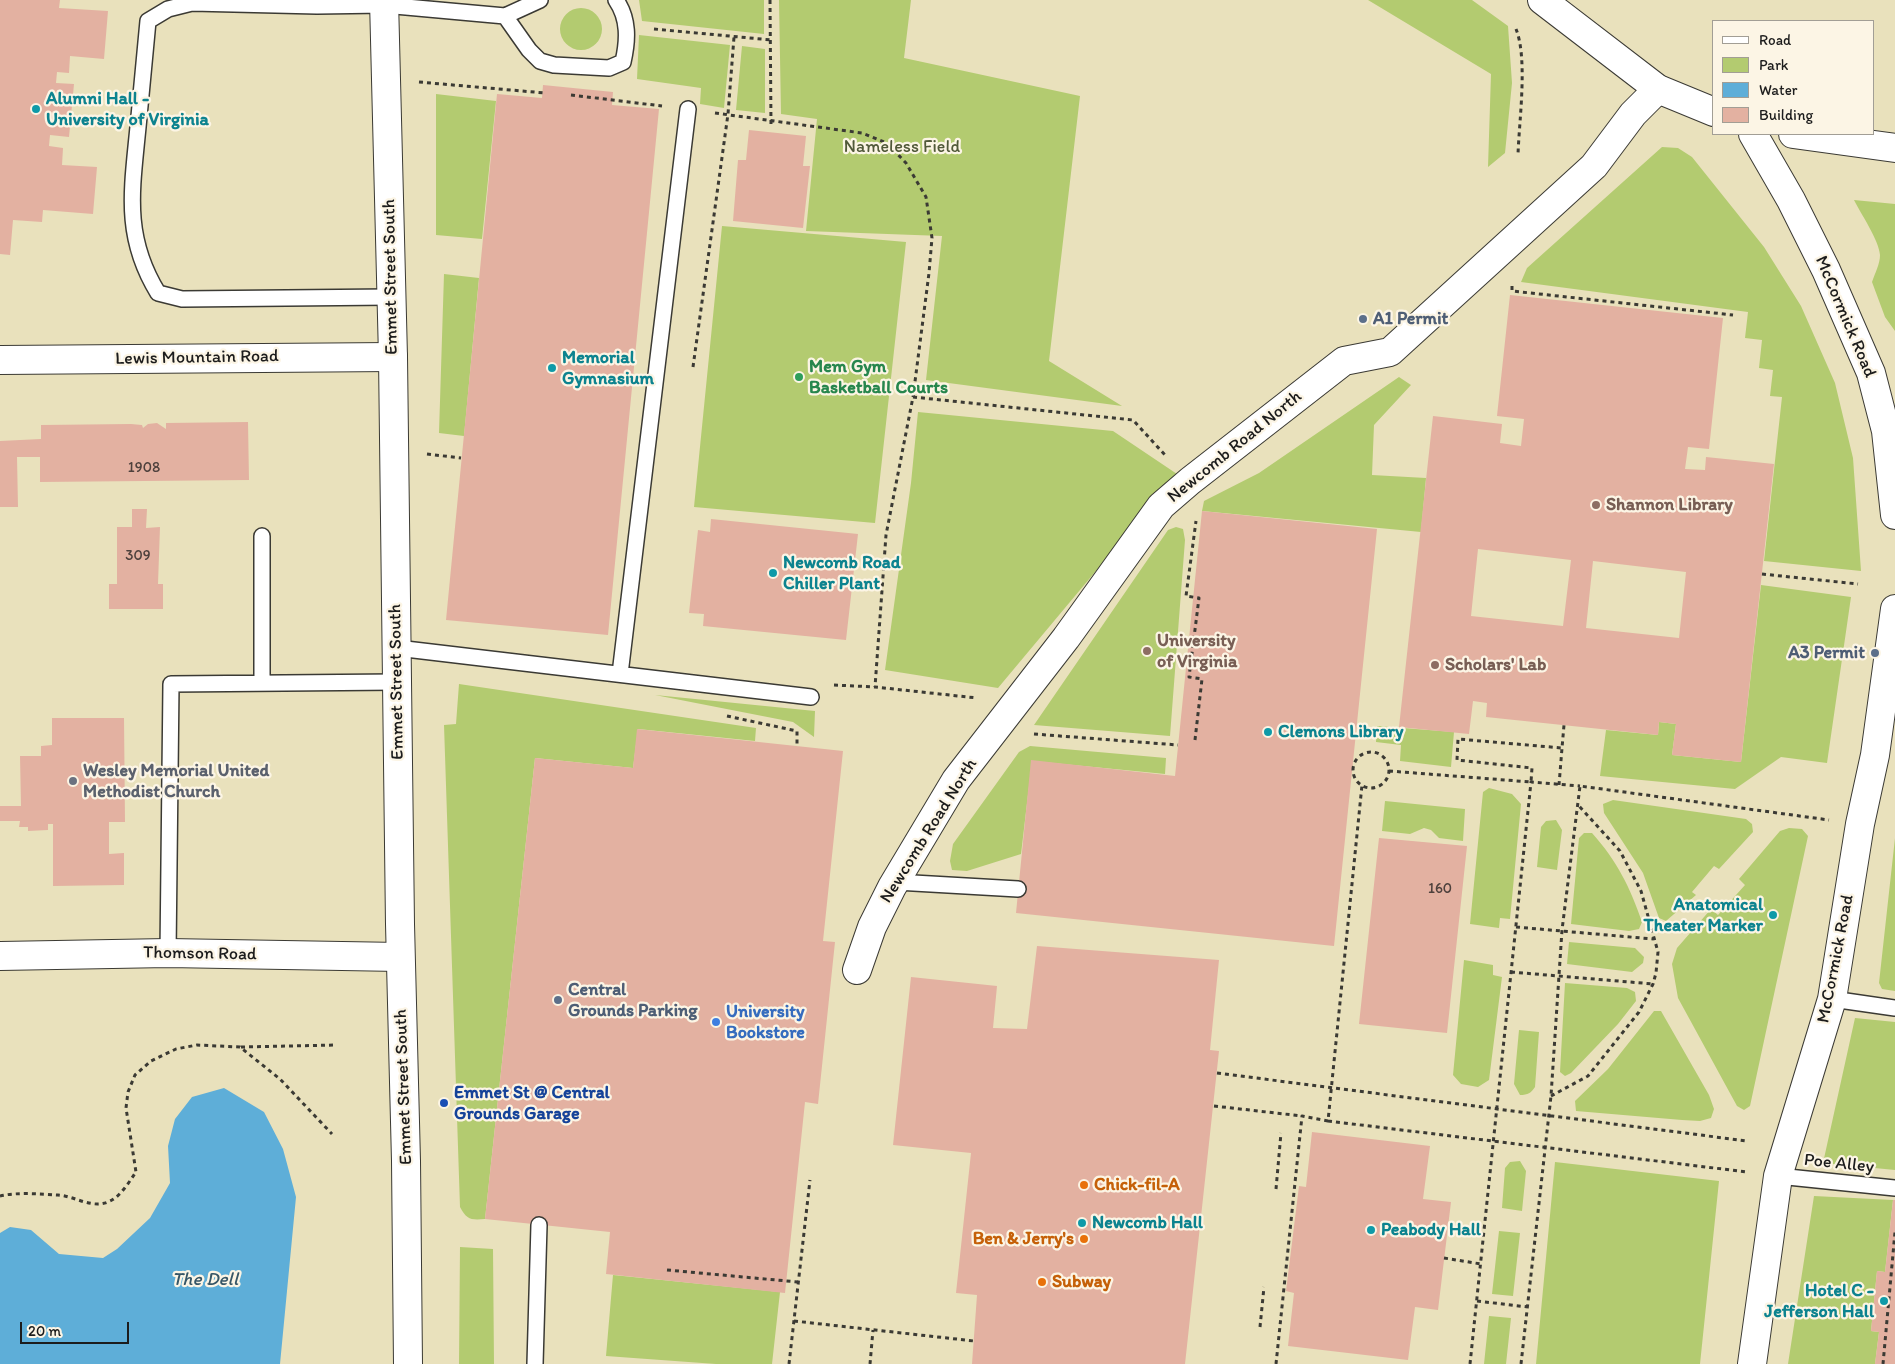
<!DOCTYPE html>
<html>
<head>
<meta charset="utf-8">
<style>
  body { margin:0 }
  #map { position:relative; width:1895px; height:1364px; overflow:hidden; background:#e9e1bc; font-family:Itim,sans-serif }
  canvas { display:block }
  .legend { position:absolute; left:1712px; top:20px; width:162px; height:115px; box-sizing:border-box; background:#fcf5e5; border:1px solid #a29e95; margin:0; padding:6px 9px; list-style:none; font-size:15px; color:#1c1c1c }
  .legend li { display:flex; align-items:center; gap:10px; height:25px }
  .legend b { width:25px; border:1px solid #a29e95 }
  .scale { position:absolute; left:20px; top:1322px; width:109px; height:22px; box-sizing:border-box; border:2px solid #1c1c1c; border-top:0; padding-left:6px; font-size:15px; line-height:18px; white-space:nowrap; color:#1c1c1c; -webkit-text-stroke:4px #fcf5e5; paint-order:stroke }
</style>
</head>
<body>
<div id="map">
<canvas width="1895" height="1364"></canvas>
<ul class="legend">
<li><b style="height:6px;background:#fff"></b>Road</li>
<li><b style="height:14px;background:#b3cb70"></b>Park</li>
<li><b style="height:14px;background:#5eaed8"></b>Water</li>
<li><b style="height:14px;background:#e3b1a1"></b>Building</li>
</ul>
<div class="scale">20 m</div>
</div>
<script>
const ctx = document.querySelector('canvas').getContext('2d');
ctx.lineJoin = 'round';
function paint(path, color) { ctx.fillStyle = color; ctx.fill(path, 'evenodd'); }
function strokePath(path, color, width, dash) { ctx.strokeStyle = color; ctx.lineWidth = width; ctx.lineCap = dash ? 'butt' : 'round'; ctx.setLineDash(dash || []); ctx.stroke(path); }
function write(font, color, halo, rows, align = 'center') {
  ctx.font = font + ' Itim,sans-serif'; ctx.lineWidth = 4.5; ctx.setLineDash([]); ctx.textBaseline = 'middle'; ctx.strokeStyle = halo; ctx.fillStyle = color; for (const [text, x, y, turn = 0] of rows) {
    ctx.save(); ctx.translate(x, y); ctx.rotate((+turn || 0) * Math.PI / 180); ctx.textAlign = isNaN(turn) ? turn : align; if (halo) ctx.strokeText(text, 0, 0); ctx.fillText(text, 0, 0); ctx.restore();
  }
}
const green = new Path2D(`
  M639,0H764V34L642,21Z
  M779,0H911L904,58L1080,96L1049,361L1122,406L926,380L942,236L806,231L817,119L781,114Z
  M1368,0H1472L1508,26L1512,83L1505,153L1488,167L1491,74Z
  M560 29a21 21 0 1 1 42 0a21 21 0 1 1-42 0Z
  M639,35L730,45L724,108L700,104L701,88L637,79Z
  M742,46L765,49V113L736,110Z
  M436,94L496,101L482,239L436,235Z
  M1662,147L1678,148L1692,157L1764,247L1801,306L1835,383L1853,458L1861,571L1764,561L1782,397L1770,396L1773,370L1759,368L1762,340L1745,338L1748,312L1521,282L1527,268Z
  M1854,200L1895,204V331L1885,317L1872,282C1875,273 1880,264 1880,255C1879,240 1861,214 1854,200Z
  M722,226L906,242L875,523L694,507Z
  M444,274L479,278L464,436L439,433Z
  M1399,377L1411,385L1374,425L1372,475L1426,478L1421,532L1202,511L1204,501L1259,473Z
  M918,412L1113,431L1177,474L998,688L885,670L911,483Z
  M1176,527L1183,529L1185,540L1170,736L1034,725L1168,530Z
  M1761,585L1851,597L1827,763L1781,757L1735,789L1600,776L1606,730L1658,735L1659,722L1676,724L1672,755L1741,762Z
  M459,684L756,728L755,741L638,729L633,768L535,758L485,1219C471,1220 467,1220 460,1207L444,725L456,724Z
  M655,695L815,711L814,737L793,722Z
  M1377,726L1454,732L1451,767L1400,761L1401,745L1376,742Z
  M1030,746L1166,758L1165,774L1032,761L1021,854L967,871L952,870L950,861L953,844L1019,752Z
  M1489,788L1512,794L1521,804L1510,919L1500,918L1499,928L1470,924L1483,792Z
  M1613,800L1746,819L1752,824L1753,832L1719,869L1714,866L1692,892L1696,895L1666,921L1659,918L1643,873L1604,813L1603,804Z
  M1385,801L1465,809L1463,841L1439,838L1431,830L1424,828L1410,834L1382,831Z
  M1556,820L1562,830L1557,870L1537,867L1541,827L1546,821Z
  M1789,828L1802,829L1808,836L1750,1106L1744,1110L1737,1106L1678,998L1672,964L1677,948L1711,909L1718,915L1745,885L1739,879L1780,831Z
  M1584,833H1592C1617,861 1630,887 1642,922L1639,929L1629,931L1571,924L1579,838Z
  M1895,838V991L1882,989L1879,983Z
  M1569,942L1635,948L1644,957L1643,963L1632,972L1567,964Z
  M1464,960L1493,965V975L1502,977L1489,1080L1478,1087L1461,1084L1453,1075Z
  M1565,983L1627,988L1635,992L1636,1001L1618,1024L1571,1073L1565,1076L1560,1072Z
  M1654,1011H1661L1709,1095L1714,1109L1711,1118L1700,1121L1682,1120L1576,1111L1575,1101L1608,1069Z
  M1855,1018L1895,1022V1170L1823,1163Z
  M1519,1030L1539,1032L1535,1087C1531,1093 1528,1095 1520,1095L1514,1084Z
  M1520,1161L1526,1171L1522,1211L1502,1208L1505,1168L1510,1162Z
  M1555,1162L1719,1181L1700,1364H1536Z
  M1814,1196L1893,1200L1885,1272L1877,1271L1871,1331L1879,1332L1875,1364H1788Z
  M1499,1231L1520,1233L1513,1296L1492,1294Z
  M460,1247L493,1249L494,1364H459Z
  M613,1275L780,1292L772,1364H716L606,1356Z
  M1489,1316L1511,1318L1506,1364H1484Z`);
const water = new Path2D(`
  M224,1088L264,1112L283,1149L296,1197L280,1364H0V1233L10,1227L31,1230L59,1254L103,1258L117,1249L150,1218L170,1183L168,1146L175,1119L192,1097Z`);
const building = new Path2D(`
  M0,0H60L59,8L108,11L104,59L70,56L69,73L57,72L56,83L74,84L69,137L50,135L49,146L63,148L62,165L97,167L93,214L43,210L42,222L13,220L10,255L0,254Z
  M543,85L613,92L612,105L659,109L608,635L446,620L497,94L542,98Z
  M749,130L806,136L803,166H810L803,228L733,221L738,160H746Z
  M1510,295L1723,318L1709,449L1688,447L1685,469L1705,470L1706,457L1774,464L1741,762L1672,755L1676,724L1659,722L1658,735L1486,717L1487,703L1473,701L1469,734L1399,727L1433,416L1502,424L1500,443L1521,446L1524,419L1497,416ZM1478,549L1571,560L1563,626L1471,616ZM1593,561L1686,572L1679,638L1586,628Z
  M248,422L249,480L40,482V457H17L18,507H0V441L41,439V425L131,424L142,425L143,428L148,424L157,423L166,429V423Z
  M132,509H147L146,528L160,527L158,584H163V609H109V584H117V527H132Z
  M1202,511L1377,529L1334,946L1016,913L1031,760L1175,776Z
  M711,519L858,534L846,640L703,626L704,614L689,613L698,530L710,532Z
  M52,718H124L125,822H109V854L124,853V885L53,886V824H48V830L28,831V827H19L20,821H0V806H21L20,756H41V746L52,745Z
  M637,729L843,751L823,941L835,942L818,1104L805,1102L785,1293L606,1274L610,1232L485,1219L535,758L633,768Z
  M1379,838L1467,846L1447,1033L1359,1024Z
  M1037,946L1219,960L1210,1050L1219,1051L1185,1364H972L977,1295L956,1293L971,1153L893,1145L911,977L997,986L993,1028L1027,1029Z
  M1312,1132L1430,1146L1423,1199L1451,1202L1438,1310L1415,1307L1408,1360L1288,1346L1294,1293L1286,1291L1299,1186L1306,1187Z
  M1893,1200H1895V1364H1875L1879,1332L1871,1331L1877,1271L1885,1272Z`);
const path = new Path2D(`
  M770,0L771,126
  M654,29L771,40
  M1516,29C1528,59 1519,121 1518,155
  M419,82L545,93
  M571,95L662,106
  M715,113L862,133L887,143L906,163L926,197L932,238L929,273L913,397L886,535L875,687
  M1512,286V291L1733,315
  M693,367L728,114L734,37
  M913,397L1133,420L1165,455
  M427,454L461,458
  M1762,574L1858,584
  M834,685L875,687L977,698
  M727,716L797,731V746
  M1034,734L1178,745
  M1195,740L1202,679L1189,677L1199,598L1186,596L1196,521
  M1353 770a18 18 0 1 1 36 0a18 18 0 1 1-36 0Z
  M1389,771L1531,782L1532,768L1457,760L1458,739L1562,748L1564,725
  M1559,785L1562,748
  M1516,927L1653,939
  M1511,972L1653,984
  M241,1047L335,1045
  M1217,1073L1747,1141
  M1551,1096L1588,1076L1639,1012L1653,984L1656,973L1658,952L1641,891L1620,851L1579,806
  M1214,1106L1302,1116
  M1328,1121L1747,1172
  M1276,1189L1281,1133
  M0,1196C17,1192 40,1194 58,1195C75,1196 93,1210 110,1201C121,1196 129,1182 136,1172L126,1108L128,1092L135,1075L151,1061L176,1049L197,1045L240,1047L280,1079L332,1134
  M1444,1258L1481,1264
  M667,1270L798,1282
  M1477,1301L1528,1307
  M794,1321L974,1341
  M1260,1327L1264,1287
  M789,1364L810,1180
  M870,1364L873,1330
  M1276,1364L1302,1116L1328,1121L1362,785
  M1470,1364L1531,782L1580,786
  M1521,1364L1551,1096L1562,930L1580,786L1829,820
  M1883,1364L1895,1232`);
const service = new Path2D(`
  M505,16L529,50L540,61L554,65L609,68L623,62C628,40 629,19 616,0
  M391,297L182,299L158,293C123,236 132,190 138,127C141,92 145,56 148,21L168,9L192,3L317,6L384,5L505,16L540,0
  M397,648L811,697
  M620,674L688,109
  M262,683V536
  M896,882L1018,889
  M168,953L171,684L397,682
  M1832,999L1895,1008
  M1778,1176L1895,1188
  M535,1364L539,1225`);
const minor = new Path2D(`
  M0,360L393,357
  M0,956L168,953L400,957
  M857,970L872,927L892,887L956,780L1066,638L1161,506L1190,481L1344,361L1390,352L1594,166L1633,114L1658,89`);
const tertiary = new Path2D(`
  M1753,134L1791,200L1826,270L1871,373L1886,431L1895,515
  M1752,1364L1778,1176L1832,999L1860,824L1875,755L1895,609`);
const primary = new Path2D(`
  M384,0L393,357L400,924L406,1161L408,1364
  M1542,0L1658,89L1714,112
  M1793,134L1895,148`);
const markers = [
  [36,109,5,"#0f9aa8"],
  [1363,319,5,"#5c6f8a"],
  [552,368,5,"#0f9aa8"],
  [799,377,5,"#2e9e5b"],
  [1596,505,5,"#8d6e63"],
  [773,573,5,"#0f9aa8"],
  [1147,651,5,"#8d6e63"],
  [1875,653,5,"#5c6f8a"],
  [1435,665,5,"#8d6e63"],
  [1268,732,5,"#0f9aa8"],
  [73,781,5,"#6b7280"],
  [1773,915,5,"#0f9aa8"],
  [558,1000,5,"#5c6f8a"],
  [716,1022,5,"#3f7fe0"],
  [444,1103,5,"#1a4fb4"],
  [1084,1185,5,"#e8710a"],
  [1082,1223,5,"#0f9aa8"],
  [1371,1230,5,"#0f9aa8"],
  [1084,1239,5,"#e8710a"],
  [1042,1282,5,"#e8710a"],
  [1884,1301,5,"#0f9aa8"]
];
const numberNames = [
  ["1908",144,468],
  ["309",138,556],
  ["160",1440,889]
];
const cultureNames = [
  ["Alumni Hall -",46,99],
  ["University of Virginia",46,120],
  ["Memorial",562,358],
  ["Gymnasium",562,379],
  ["Newcomb Road",783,563],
  ["Chiller Plant",783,584],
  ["Clemons Library",1278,732],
  ["Anatomical",1763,905,"right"],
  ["Theater Marker",1763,926,"right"],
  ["Newcomb Hall",1092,1223],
  ["Peabody Hall",1381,1230],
  ["Hotel C -",1874,1291,"right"],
  ["Jefferson Hall",1874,1312,"right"]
];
const parkNames = [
  ["Nameless Field",902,147]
];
const streetNames = [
  ["Emmet Street South",391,277,-91],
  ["McCormick Road",1845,317,67],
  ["Lewis Mountain Road",197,358,-1],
  ["Newcomb Road North",1235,447,-39],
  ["Emmet Street South",397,682,-91],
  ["Newcomb Road North",929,831,-58],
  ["Thomson Road",200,954,1],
  ["McCormick Road",1836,959,-79],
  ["Emmet Street South",404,1087,-92],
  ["Poe Alley",1839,1164,6]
];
const serviceNames = [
  ["A1 Permit",1373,319],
  ["A3 Permit",1865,653,"right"],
  ["Central",568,990],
  ["Grounds Parking",568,1011]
];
const leisureNames = [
  ["Mem Gym",809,367],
  ["Basketball Courts",809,388]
];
const educationNames = [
  ["Shannon Library",1606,505],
  ["University",1157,641],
  ["of Virginia",1157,662],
  ["Scholars' Lab",1445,665]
];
const worshipNames = [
  ["Wesley Memorial United",83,771],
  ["Methodist Church",83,792]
];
const shopNames = [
  ["University",726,1012],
  ["Bookstore",726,1033]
];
const transitNames = [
  ["Emmet St @ Central",454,1093],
  ["Grounds Garage",454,1114]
];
const foodNames = [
  ["Chick-fil-A",1094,1185],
  ["Ben & Jerry's",1074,1239,"right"],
  ["Subway",1052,1282]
];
const waterNames = [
  ["The Dell",205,1280]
];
paint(green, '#b3cb70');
paint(water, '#5eaed8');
paint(building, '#e3b1a1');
strokePath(service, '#3b3a34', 18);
strokePath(minor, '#3b3a34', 30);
strokePath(tertiary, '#3b3a34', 30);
strokePath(primary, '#3b3a34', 30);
strokePath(path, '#3b3a34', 3, [4, 4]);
strokePath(service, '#fff', 15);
strokePath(minor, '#fff', 28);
strokePath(tertiary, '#fff', 28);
strokePath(primary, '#fff', 28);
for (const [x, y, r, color] of markers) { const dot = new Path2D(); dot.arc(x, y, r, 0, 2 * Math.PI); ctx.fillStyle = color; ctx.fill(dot); strokePath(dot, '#fcf5e5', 2); }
write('15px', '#4e413d', null, numberNames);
write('bold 18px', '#0d838f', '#fcf5e5', cultureNames, 'left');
write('18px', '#515939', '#fcf5e5', parkNames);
write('18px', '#1c1c1c', '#fcf5e5', streetNames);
write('bold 18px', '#4e5e75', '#fcf5e5', serviceNames, 'left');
write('bold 18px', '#27864d', '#fcf5e5', leisureNames, 'left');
write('bold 18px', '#785e54', '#fcf5e5', educationNames, 'left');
write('bold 18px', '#5b616d', '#fcf5e5', worshipNames, 'left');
write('bold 18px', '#366cbe', '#fcf5e5', shopNames, 'left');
write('bold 18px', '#164399', '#fcf5e5', transitNames, 'left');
write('bold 18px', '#c56008', '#fcf5e5', foodNames, 'left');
write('italic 19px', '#365667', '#fcf5e5', waterNames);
</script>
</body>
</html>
